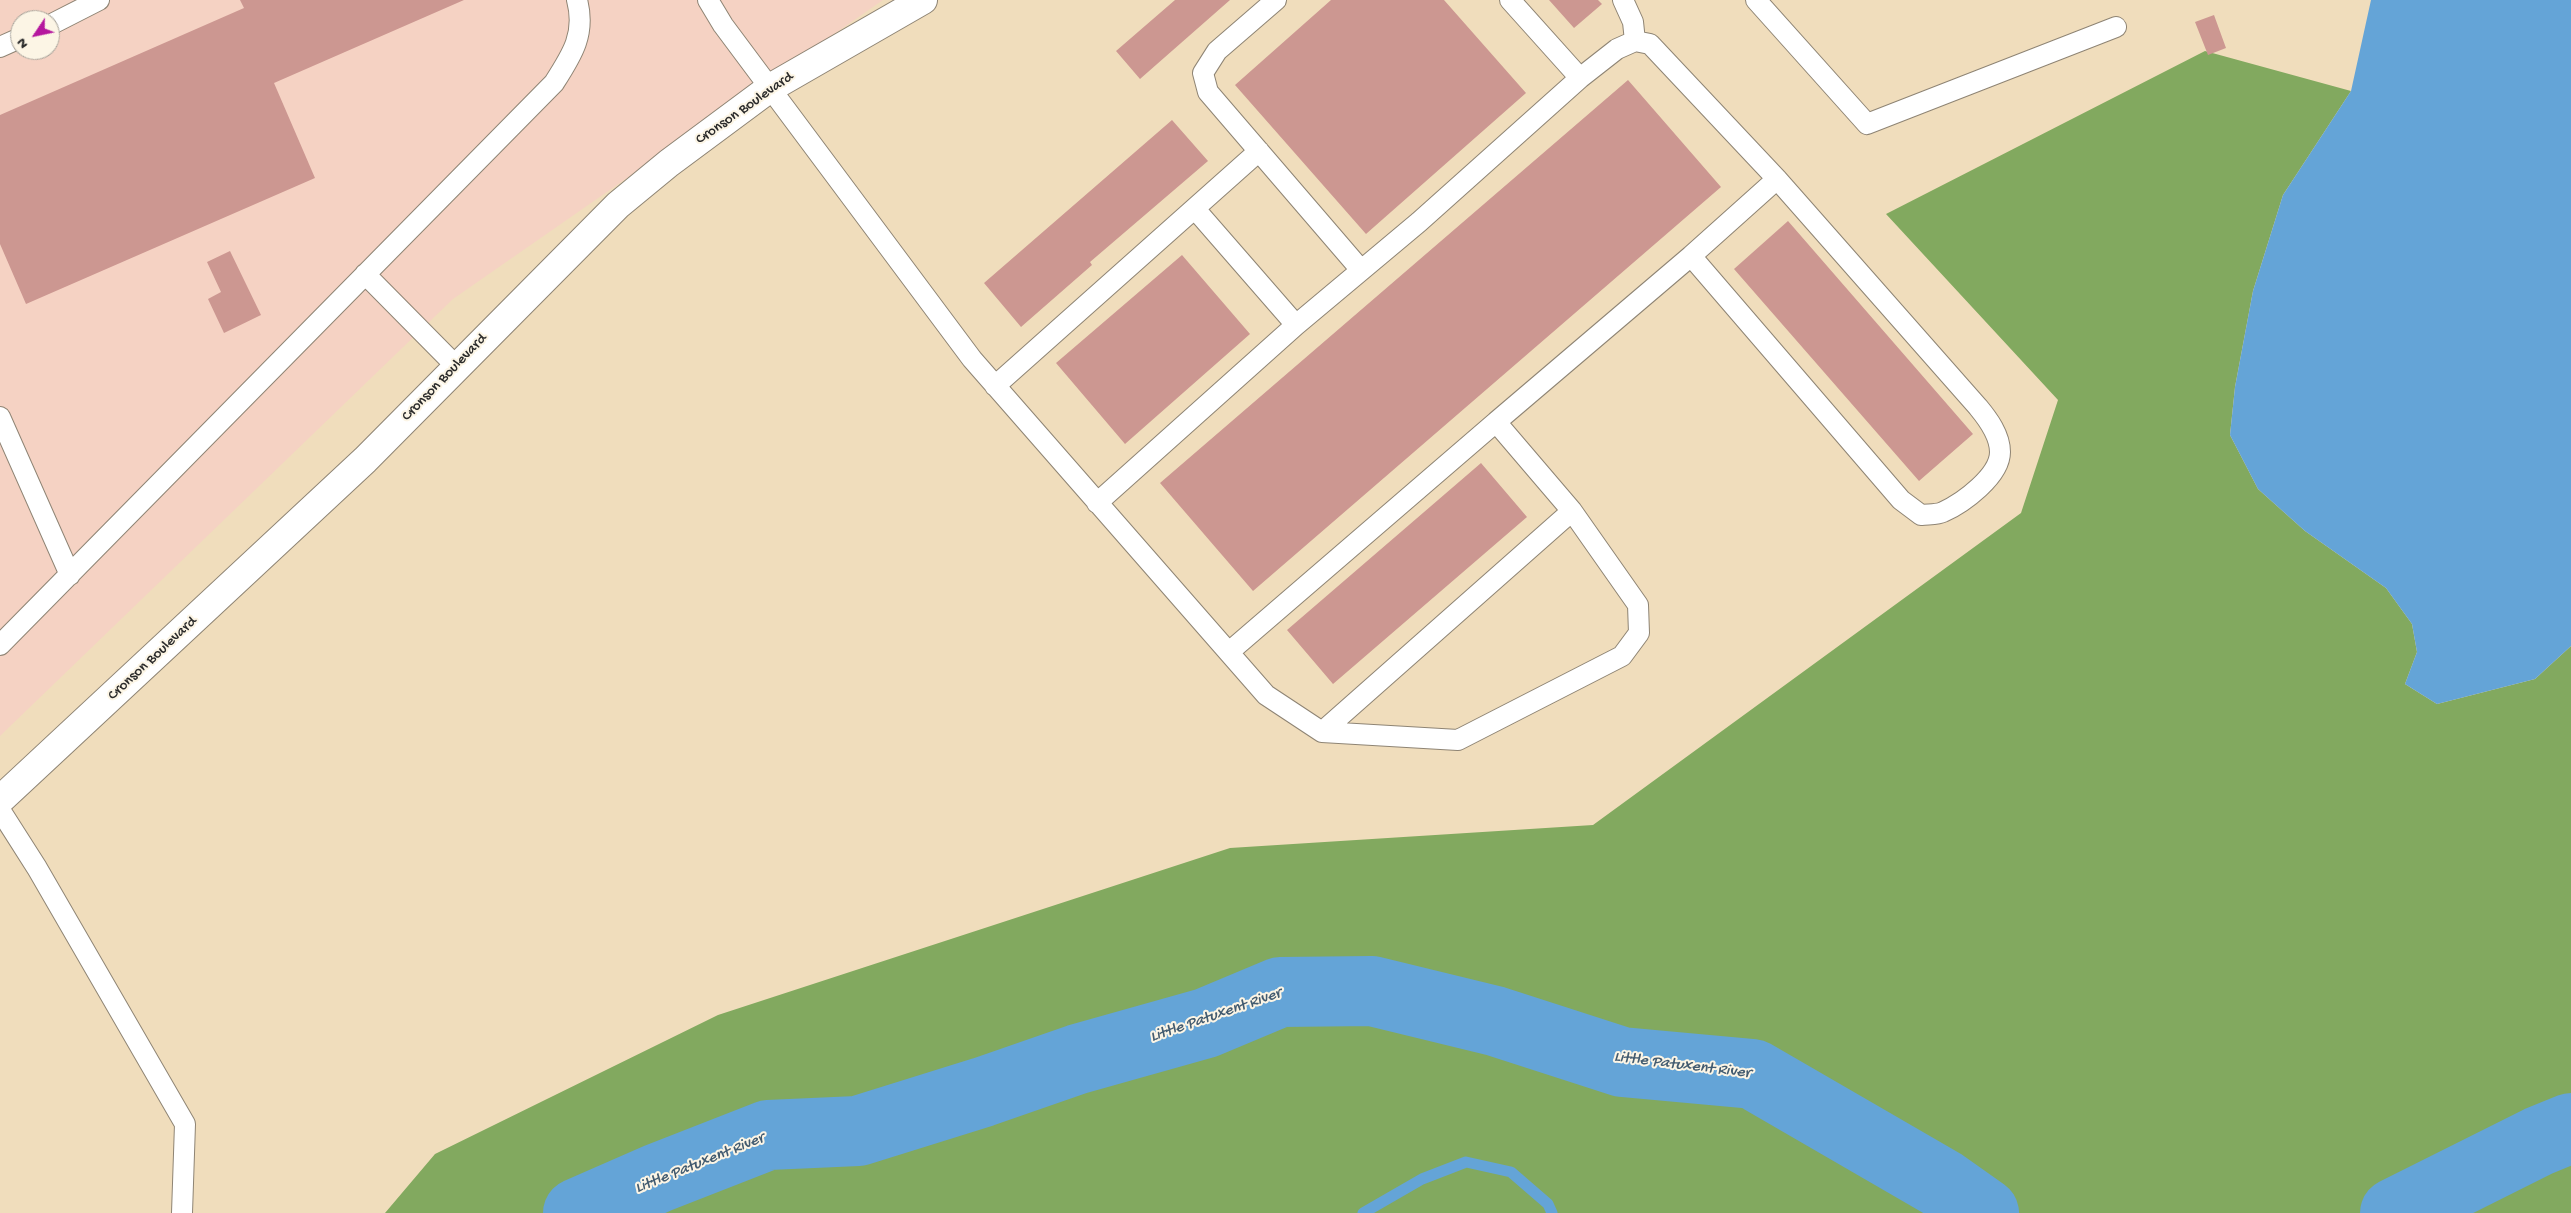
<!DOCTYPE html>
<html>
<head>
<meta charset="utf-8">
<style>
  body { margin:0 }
  #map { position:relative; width:2571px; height:1213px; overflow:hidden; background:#f0ddbc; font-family:"Gochi Hand",sans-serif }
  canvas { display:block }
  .north { position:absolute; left:10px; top:10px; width:50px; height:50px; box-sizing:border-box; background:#fcf5e5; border:1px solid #a8a49b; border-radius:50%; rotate:236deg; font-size:14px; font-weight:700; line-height:20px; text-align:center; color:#2b2b2b }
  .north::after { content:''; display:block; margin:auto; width:18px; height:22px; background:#b5179e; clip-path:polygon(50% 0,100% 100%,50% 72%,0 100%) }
</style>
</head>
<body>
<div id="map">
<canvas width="2571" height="1213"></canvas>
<div class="north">N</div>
</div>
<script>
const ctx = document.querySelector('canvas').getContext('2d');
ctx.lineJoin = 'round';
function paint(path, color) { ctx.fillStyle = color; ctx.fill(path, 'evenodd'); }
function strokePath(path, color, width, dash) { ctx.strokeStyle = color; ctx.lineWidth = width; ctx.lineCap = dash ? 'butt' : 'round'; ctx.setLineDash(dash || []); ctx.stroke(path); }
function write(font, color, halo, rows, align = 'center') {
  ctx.font = font + ' "Gochi Hand",sans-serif'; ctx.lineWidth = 4; ctx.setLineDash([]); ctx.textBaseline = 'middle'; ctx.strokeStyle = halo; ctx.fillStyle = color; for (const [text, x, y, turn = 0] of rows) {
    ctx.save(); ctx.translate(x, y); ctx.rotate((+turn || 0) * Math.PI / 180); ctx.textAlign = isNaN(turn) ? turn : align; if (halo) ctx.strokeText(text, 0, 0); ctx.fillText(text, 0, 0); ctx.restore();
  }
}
const built = new Path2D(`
  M0,0H883L453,299L0,736ZM20,20H50V50H20Z`);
const forest = new Path2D(`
  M2205,51L2351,91L2283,195L2253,291L2235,387L2230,435L2258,489L2305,531L2386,588L2412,624L2417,652L2405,684L2437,704L2535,679L2571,646V1213H385L435,1154L718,1015L1230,848L1593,825L2021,513L2058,400L1886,214Z`);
const water = new Path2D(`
  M2371,0H2571V646L2535,679L2437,704L2405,684L2417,652L2412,624L2386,588L2305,531L2258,489L2230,435L2235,387L2253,291L2283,195L2351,91Z`);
const stream = new Path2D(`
  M1363,1213L1422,1179L1466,1162L1511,1172L1548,1204L1552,1213`);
const river = new Path2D(`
  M578,1213L658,1178L768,1135L858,1131L983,1092L1078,1059L1206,1023L1280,992L1372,991L1495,1021L1622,1062L1753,1074L1943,1184L1984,1213
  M2395,1213L2539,1141L2571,1128`);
const building = new Path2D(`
  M240,0H464L274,83L315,178L26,304L0,244V115L244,8Z
  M1175,0H1230L1140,79L1116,51Z
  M1331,0H1444L1526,93L1366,234L1235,85Z
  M1549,0H1598L1602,4L1574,28Z
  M2214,15L2226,48L2208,55L2195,22Z
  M1628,80L1721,187L1253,591L1160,483Z
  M1172,120L1208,161L1090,262L1092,265L1021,327L984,283Z
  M1788,221L1973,434L1919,481L1734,269Z
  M230,251L261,315L224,333L208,299L221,292L207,262Z
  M1182,255L1250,334L1125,444L1056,363Z
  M1481,463L1527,517L1333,684L1287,630Z`);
const service = new Path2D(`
  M708,0L723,25L972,359L1266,695L1322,732L1458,740L1622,656L1639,633L1638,605L1572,511L1496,422L1691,256L1777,179L1650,44L1635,41L1617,49L1580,78L1419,222L1296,325L1097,503
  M1276,0L1217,51L1203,73L1208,92L1361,270
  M1510,0L1580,78
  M1623,0L1633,22L1635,41
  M1756,0L1867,124L2116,27
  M50,25L99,0
  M0,47L20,38
  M1195,209L1296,325
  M1691,256L1901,500L1921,515C1928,514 1937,515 1943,512C1963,503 2000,476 2000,452C2000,435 1988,419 1978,407L1777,179
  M365,274L456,366
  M995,386L1259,151
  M0,417L70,575
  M0,645L554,83C572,55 586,34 577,0
  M1229,652L1496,422
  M1322,732L1572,511
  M0,810L37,868L185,1124L182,1213`);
const minor = new Path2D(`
  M0,800L365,460L618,205L669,163L770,88L923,0`);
const streetNames = [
  ["Cronson Boulevard",745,109,-35],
  ["Cronson Boulevard",445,378,-46],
  ["Cronson Boulevard",153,659,-43]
];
const waterNames = [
  ["Little Patuxent River",1216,1016,-19],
  ["Little Patuxent River",1682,1066,7],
  ["Little Patuxent River",700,1164,-22]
];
paint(built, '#f5d2c3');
paint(forest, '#82a95f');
paint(water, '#64a4d7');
strokePath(stream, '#64a4d7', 11);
strokePath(river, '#64a4d7', 70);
paint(building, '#cc9791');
strokePath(service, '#8e8474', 22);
strokePath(minor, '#8e8474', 30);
strokePath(service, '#fff', 20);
strokePath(minor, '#fff', 28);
write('15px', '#2b2b2b', '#fcf5e5', streetNames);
write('italic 16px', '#425b70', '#fcf5e5', waterNames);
</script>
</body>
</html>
